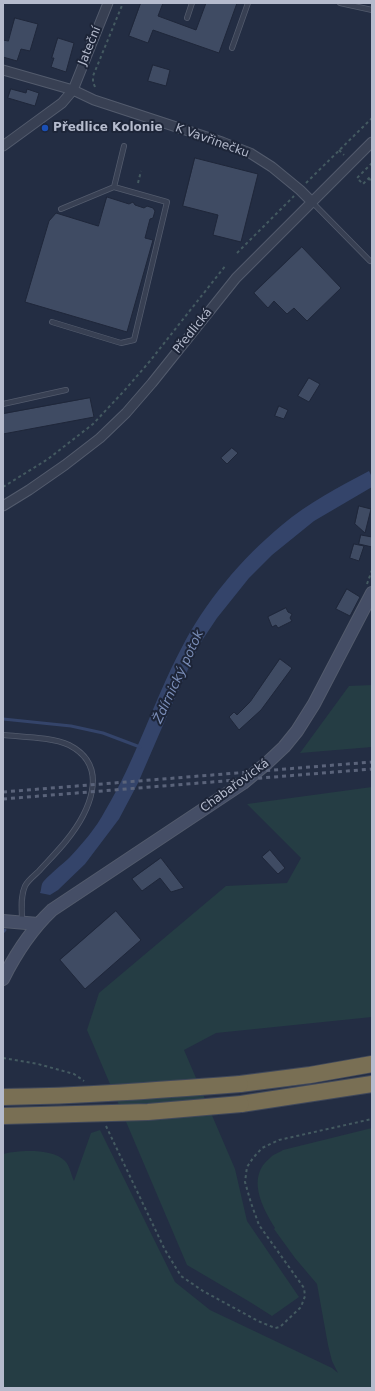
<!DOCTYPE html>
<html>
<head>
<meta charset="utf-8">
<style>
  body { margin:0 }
  #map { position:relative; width:375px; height:1391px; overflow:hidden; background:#232d43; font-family:"DejaVu Sans",sans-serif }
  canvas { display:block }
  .frame { position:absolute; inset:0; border:4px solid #b5bbcd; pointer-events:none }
</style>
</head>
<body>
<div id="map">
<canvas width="375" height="1391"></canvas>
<div class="frame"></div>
</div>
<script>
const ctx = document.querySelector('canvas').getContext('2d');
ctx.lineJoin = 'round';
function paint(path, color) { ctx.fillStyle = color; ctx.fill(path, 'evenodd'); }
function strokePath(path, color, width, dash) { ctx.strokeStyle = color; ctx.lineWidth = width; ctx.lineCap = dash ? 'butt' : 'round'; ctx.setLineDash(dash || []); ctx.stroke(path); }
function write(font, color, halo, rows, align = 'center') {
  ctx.font = font + ' "DejaVu Sans",sans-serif'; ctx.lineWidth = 4; ctx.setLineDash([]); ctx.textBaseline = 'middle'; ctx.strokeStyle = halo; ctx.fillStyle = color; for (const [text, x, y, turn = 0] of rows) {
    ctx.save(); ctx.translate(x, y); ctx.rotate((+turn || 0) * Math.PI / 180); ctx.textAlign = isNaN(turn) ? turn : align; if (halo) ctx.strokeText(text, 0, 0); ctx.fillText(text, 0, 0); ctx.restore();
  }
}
const green = new Path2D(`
  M372,685V747L300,753L349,686Z
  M372,787V1017L216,1033L184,1050L235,1169L247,1221L299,1297L272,1316L250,1302L187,1265L87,1030L99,993L226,886L287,883L301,858L247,804Z
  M372,1128V1388H3V1154C18,1150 53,1148 65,1161C70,1166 71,1175 74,1181L91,1133L100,1130L175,1282L210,1310L332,1368L338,1373L332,1361L328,1345L317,1284L295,1258L274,1229L275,1228C262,1207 246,1177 270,1158C273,1154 279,1153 283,1150Z`);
const water = new Path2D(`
  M369,471L371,475L372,474V487L314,521L272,555L249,578L217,618L199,645L170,709L138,783L119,819L85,864L58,890L50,895L40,893C41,891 41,887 42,884C45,878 64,863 70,857C83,843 96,828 105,811C136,760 153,702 181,649C205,602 241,559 282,525C308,503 339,487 369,471Z`);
const stream = new Path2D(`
  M3,719L71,726L103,733L140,747
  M3,932L5,930`);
const building = new Path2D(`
  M141,3H163L158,16L196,30L206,3H237L219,53L153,30L148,43L129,36Z
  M15,18L38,24L30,51L21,49L17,61L3,57V40L8,41Z
  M58,38L74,43L66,72L51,67L54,58H52Z
  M153,65L170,70L166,86L148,81Z
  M11,89L26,93L27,89L39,93L35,106L8,98Z
  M195,158L258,174L241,242L213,235L218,215L183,206Z
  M107,197L129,204L133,202L135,205L144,208L147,206L153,208L155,211L153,218L150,219L145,238L153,240L127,332L25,302L49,221L56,213L98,226Z
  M302,247L341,288L307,321L294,308L287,314L274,301L268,308L254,293Z
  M309,378L320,384L309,402L298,396Z
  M90,398L94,417L3,434V414Z
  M279,406L288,410L284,419L275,416Z
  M232,448L238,453L227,464L221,458Z
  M359,506L371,509L365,533L355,524Z
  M361,535L372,537V547L359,544Z
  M354,544L364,546L359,561L350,558Z
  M347,589L360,597L350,616L336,609Z
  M286,608L288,612L292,614L290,618L292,621L278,628L276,625L272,627L268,617Z
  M280,659L292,668L261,710L239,730L229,717L234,712L237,715L250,702Z
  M270,850L285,868L278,874L262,857Z
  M161,858L184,888L171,892L160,878L142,891L132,879Z
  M116,911L141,940L85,989L60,960Z`);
const path = new Path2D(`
  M95,87L93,82V76L123,3
  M339,150L344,155
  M372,163L357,178L363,184L372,175
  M368,179L372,180
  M138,183L141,171
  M306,183L372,118
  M237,253L294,196
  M3,487L48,459L93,424L124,391L150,361L226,265
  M367,584L372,570
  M3,1058L38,1064L74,1074L84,1081
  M106,1126L165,1250L181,1276L203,1291L258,1321L275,1328L280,1327L301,1307L305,1296L304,1288L259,1225L251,1203L245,1182L247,1167L253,1158L262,1148L279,1140L372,1119`);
const lane = new Path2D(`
  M340,3L372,10
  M187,18L192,3
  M232,48L248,3
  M311,201L370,261
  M61,209L114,187L124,146
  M52,322L121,343L134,340L167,202L114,187
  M3,404L66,390
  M3,735C22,737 52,737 69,745C112,767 88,814 66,841C58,851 48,861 39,871C35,875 28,880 25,886C20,897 22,910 22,922`);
const street = new Path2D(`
  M3,70L73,90L94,100L222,142L250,153L272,167L300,190L311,201
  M3,146L62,103L73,90L108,3
  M3,506L29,490L65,465L100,438L126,413L152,383L236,278L372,142`);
const secondary = new Path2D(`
  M3,921L38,924
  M3,979C16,953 31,930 52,910L243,783L267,763L284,747L297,731L314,704L372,593`);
const highway = new Path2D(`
  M240,1084L310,1075L372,1064
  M241,1104L372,1084`);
const rail = new Path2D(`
  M3,792L372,762
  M3,799L372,769`);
const highwayBridge = new Path2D(`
  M3,1097C82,1096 161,1090 240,1084
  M3,1116L148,1112L241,1104`);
const markers = [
  [45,128,4,"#1a4fb4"]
];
const streetNames = [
  ["Jateční",90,46,-68],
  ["K Vavřinečku",212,141,20],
  ["Předlická",193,331,-51],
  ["Chabařovická",235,786,-36]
];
const poiNames = [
  ["Předlice Kolonie",53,128]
];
const waterNames = [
  ["Ždírnický potok",179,677,-65]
];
paint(green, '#253d44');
paint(water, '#34446a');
strokePath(stream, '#34446a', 3);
paint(building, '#3f4b63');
strokePath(building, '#1f273a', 1);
strokePath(lane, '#535b6d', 6);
strokePath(street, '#535b6d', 11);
strokePath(secondary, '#535b6d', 14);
strokePath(highway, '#40485a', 18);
strokePath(path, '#445a61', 2, [3, 3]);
strokePath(lane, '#384053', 4.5);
strokePath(street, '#384053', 9);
strokePath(secondary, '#454e66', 12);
strokePath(highway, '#796f54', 16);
strokePath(rail, '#5a637a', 3, [4, 4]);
strokePath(highwayBridge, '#40485a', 18, []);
strokePath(highwayBridge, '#796f54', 16);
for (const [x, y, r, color] of markers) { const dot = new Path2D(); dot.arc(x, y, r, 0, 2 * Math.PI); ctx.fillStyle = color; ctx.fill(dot); strokePath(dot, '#1d2538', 1.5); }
write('12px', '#b5bbcd', '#1d2538', streetNames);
write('bold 12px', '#b5bbcd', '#1d2538', poiNames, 'left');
write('italic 13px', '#7a8db7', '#1d2538', waterNames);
</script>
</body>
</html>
